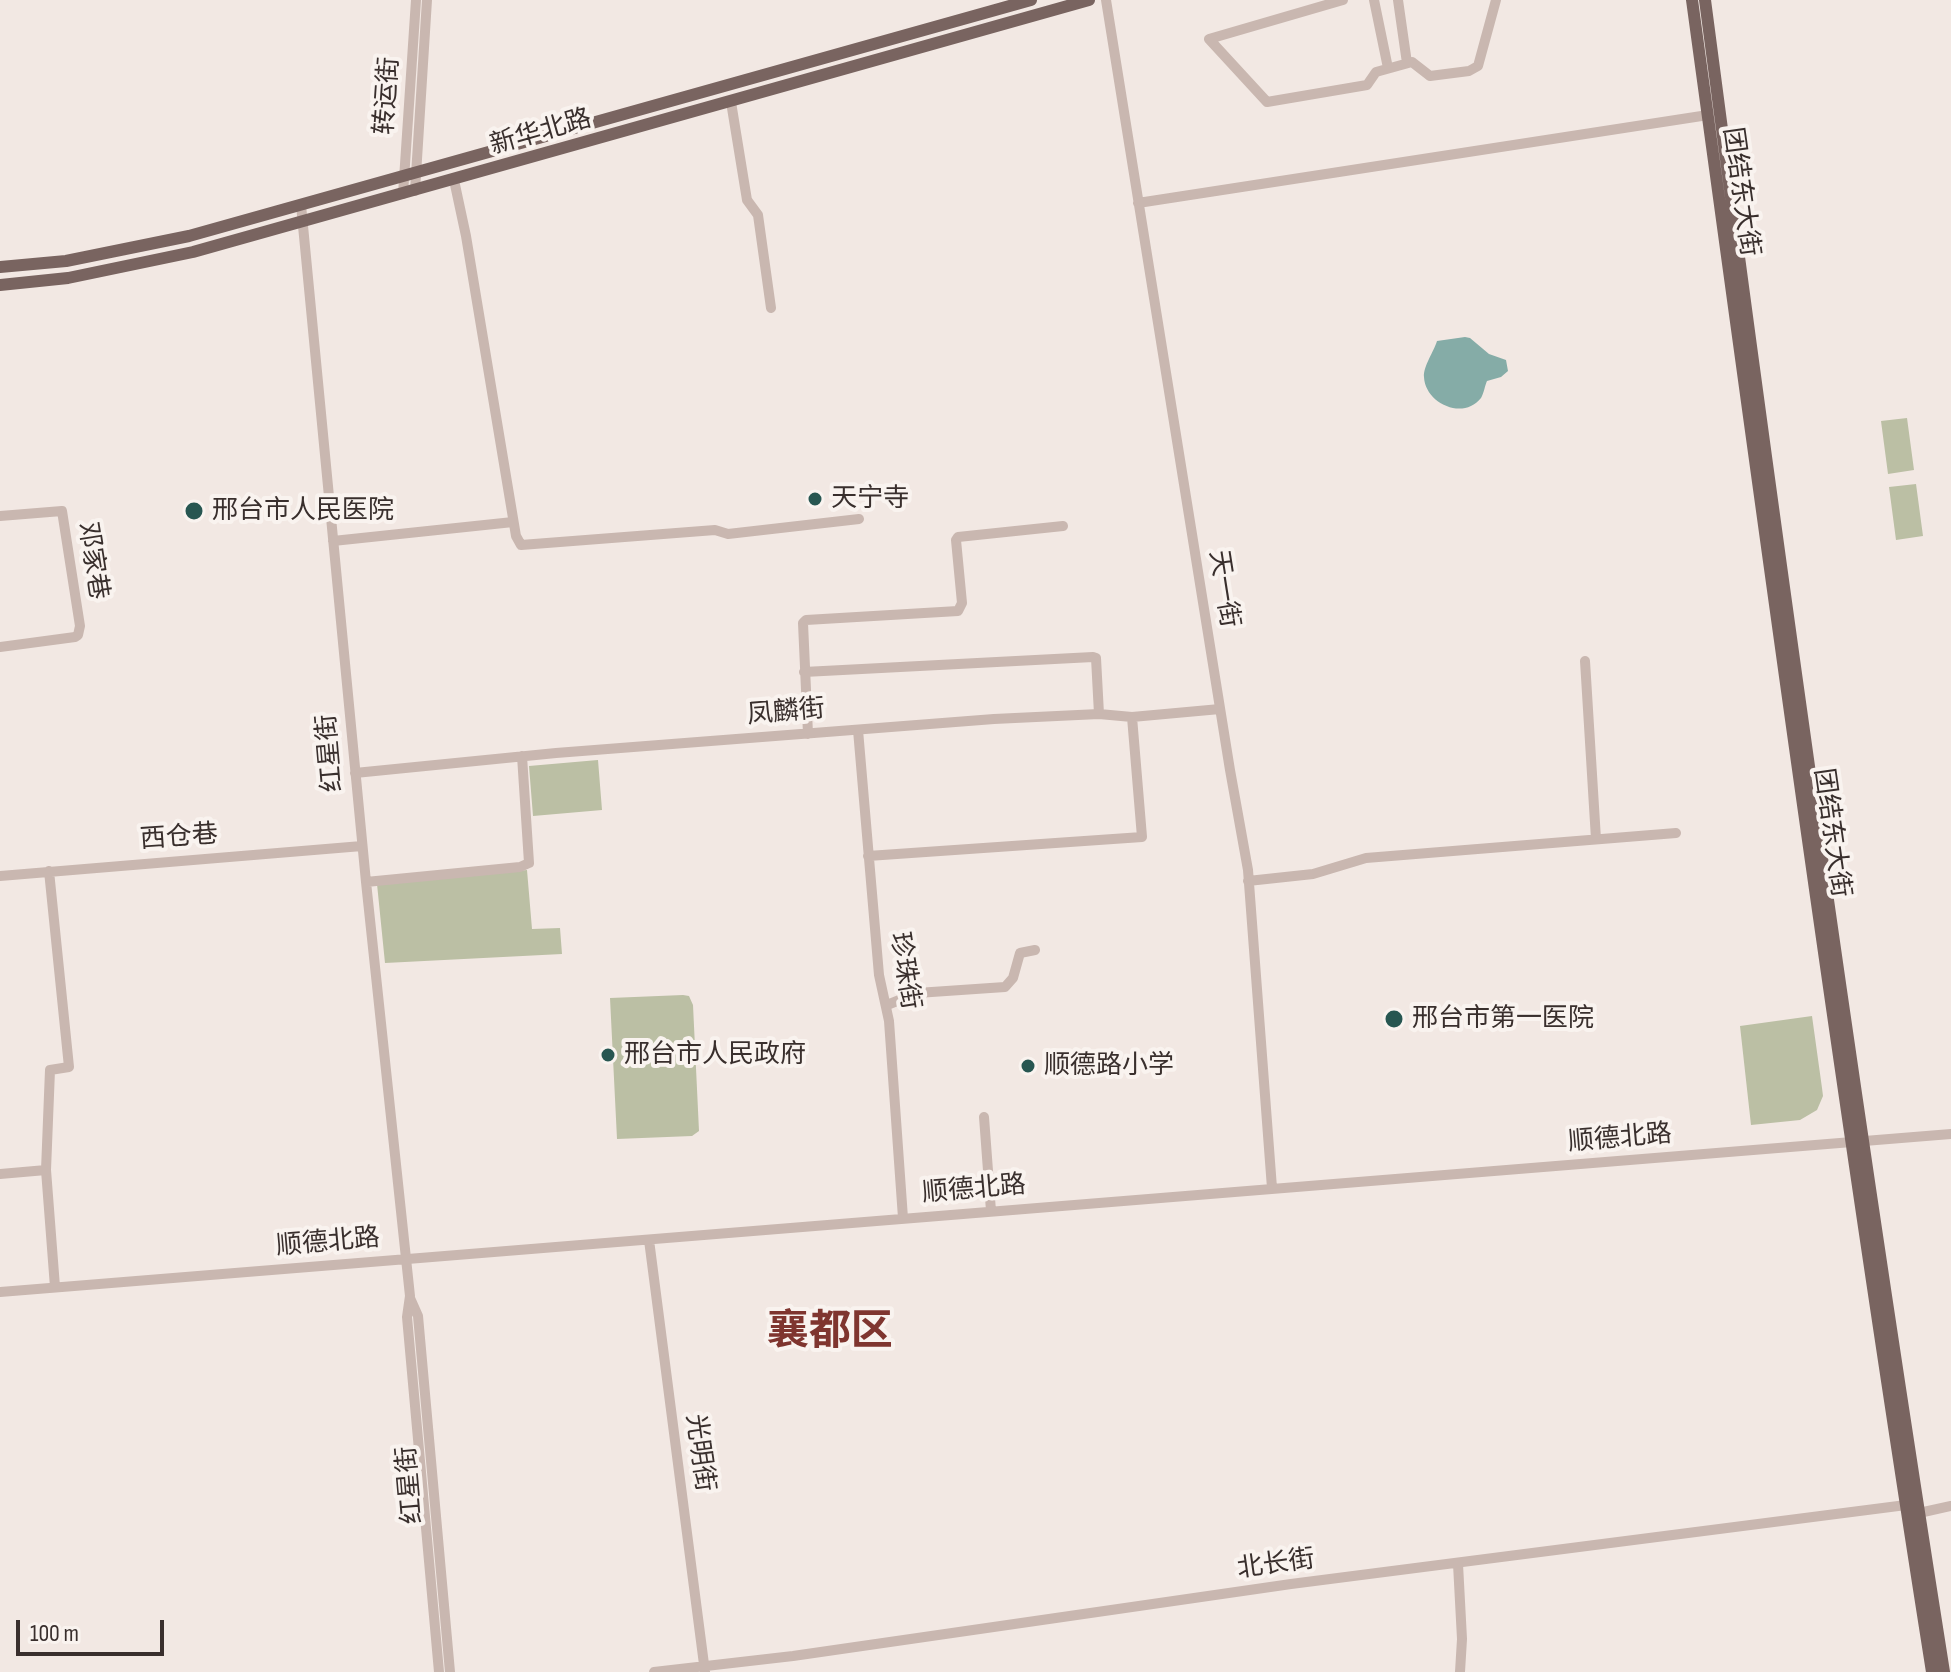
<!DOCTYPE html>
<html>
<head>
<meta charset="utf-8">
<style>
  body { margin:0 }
  #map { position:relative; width:1951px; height:1672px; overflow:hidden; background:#f2e8e3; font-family:"Sofia Sans Condensed",sans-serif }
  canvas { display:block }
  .scale { position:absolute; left:16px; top:1620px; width:148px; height:36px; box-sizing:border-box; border:4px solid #392f2d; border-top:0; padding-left:10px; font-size:24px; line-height:28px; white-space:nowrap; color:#392f2d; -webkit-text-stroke:6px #f9f3ef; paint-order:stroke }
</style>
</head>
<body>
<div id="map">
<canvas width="1951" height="1672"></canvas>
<div class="scale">100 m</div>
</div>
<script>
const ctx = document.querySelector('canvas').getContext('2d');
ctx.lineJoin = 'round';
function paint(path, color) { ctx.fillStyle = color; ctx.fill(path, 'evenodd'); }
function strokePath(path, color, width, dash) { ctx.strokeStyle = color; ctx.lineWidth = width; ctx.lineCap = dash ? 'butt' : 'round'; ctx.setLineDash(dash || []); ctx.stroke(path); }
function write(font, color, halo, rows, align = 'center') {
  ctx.font = font + ' "Sofia Sans Condensed","Noto Sans SC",sans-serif'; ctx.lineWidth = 8; ctx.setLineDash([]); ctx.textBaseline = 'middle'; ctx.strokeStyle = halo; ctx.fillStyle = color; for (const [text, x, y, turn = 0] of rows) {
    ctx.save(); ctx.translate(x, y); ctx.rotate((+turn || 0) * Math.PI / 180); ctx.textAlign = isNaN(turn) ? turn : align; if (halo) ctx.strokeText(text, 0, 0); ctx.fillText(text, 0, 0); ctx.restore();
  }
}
const green = new Path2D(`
  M1907,418L1914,470L1888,474L1881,421Z
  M1916,484L1923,536L1896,540L1889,487Z
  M598,760L602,810L533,816L529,766Z
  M527,870L532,929L560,928L562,954L385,963L377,884Z
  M683,995L689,996L693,1005L699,1131L692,1136L617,1139L610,998Z
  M1812,1016L1822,1088L1823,1096L1817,1110L1800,1120L1751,1125L1740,1026Z`);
const water = new Path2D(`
  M1465,337L1470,338L1489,354L1506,360L1508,371L1501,377L1487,381C1485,385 1484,393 1481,398C1463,421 1425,403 1424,377C1423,367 1434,351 1437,341Z`);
const minor = new Path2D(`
  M1106,0L1230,770L1248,870L1272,1188
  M1343,0L1209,39L1267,102L1367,85L1376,72L1412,62L1430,76L1469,71L1478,66L1496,0
  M1374,0L1388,68
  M1398,0L1407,63
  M731,102L747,200L758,215L771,308
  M454,180L466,236L516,536L521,545L715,530L728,534L859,519
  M415,191L427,0
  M403,194L416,0
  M1138,203L1708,115
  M301,205L366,882L410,1296L407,1317L439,1672
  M0,516L62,511L80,626L78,635L75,637L0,647
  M333,541L513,522
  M1585,661L1596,839
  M804,672L1093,657L1096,658L1099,714
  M858,730L879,975L889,1021L903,1218
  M808,734L803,623L806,620L958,611L962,603L956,540L958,537L1063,526
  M355,773L556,753L994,719L1099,714L1132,717L1220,709
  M868,856L1142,837L1132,717
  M49,871L69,1067L50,1070L46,1170L55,1287
  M0,876L362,846
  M1248,881L1313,874L1366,858L1676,833
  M366,882L520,867L529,863L522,756
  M887,1005L917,993L1005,987L1013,978L1020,953L1035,950
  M984,1117L991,1211
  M0,1174L46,1170
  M649,1240L705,1672
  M0,1292L1951,1134
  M410,1298L418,1316L450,1672
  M1919,1513L1951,1506
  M1458,1564L1462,1639L1460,1672
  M654,1672L793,1656L1291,1584L1906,1505`);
const major = new Path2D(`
  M1692,0C1768,558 1844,1116 1932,1672
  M1705,0C1778,558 1856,1116 1944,1672
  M0,267L66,261L189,236L1031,0
  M0,285L68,278L193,252L1089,0`);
const markers = [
  [815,499,8,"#275651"],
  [194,511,10,"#275651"],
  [1394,1019,10,"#275651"],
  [608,1055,8,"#275651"],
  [1028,1066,8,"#275651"]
];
const streetNames = [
  ["转运街",388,96,-86],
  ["新华北路",541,133,-16],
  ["团结东大街",1740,192,82],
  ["邓家巷",92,561,81],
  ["天一街",1223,589,81],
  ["凤麟街",786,713,-5],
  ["红星街",331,753,-95],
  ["团结东大街",1831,833,82],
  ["西仓巷",179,838,-4],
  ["珍珠街",904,971,81],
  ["顺德北路",1620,1139,-5],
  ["顺德北路",974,1190,-5],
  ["顺德北路",328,1243,-5],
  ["光明街",699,1453,82],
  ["红星街",411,1485,-95],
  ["北长街",1276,1565,-8]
];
const poiNames = [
  ["天宁寺",831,499],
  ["邢台市人民医院",212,511],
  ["邢台市第一医院",1412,1019],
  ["邢台市人民政府",624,1055],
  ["顺德路小学",1044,1066]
];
const townNames = [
  ["襄都区",830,1333]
];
paint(green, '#bbbfa4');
paint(water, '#85aca7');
strokePath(minor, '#c9b7b0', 10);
strokePath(major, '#796460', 12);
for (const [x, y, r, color] of markers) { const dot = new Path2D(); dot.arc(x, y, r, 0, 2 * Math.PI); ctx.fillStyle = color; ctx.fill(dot); strokePath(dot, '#f9f3ef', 3); }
write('26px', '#392f2d', '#f9f3ef', streetNames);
write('26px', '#392f2d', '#f9f3ef', poiNames, 'left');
write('bold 42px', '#7f352f', '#f9f3ef', townNames);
</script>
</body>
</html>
